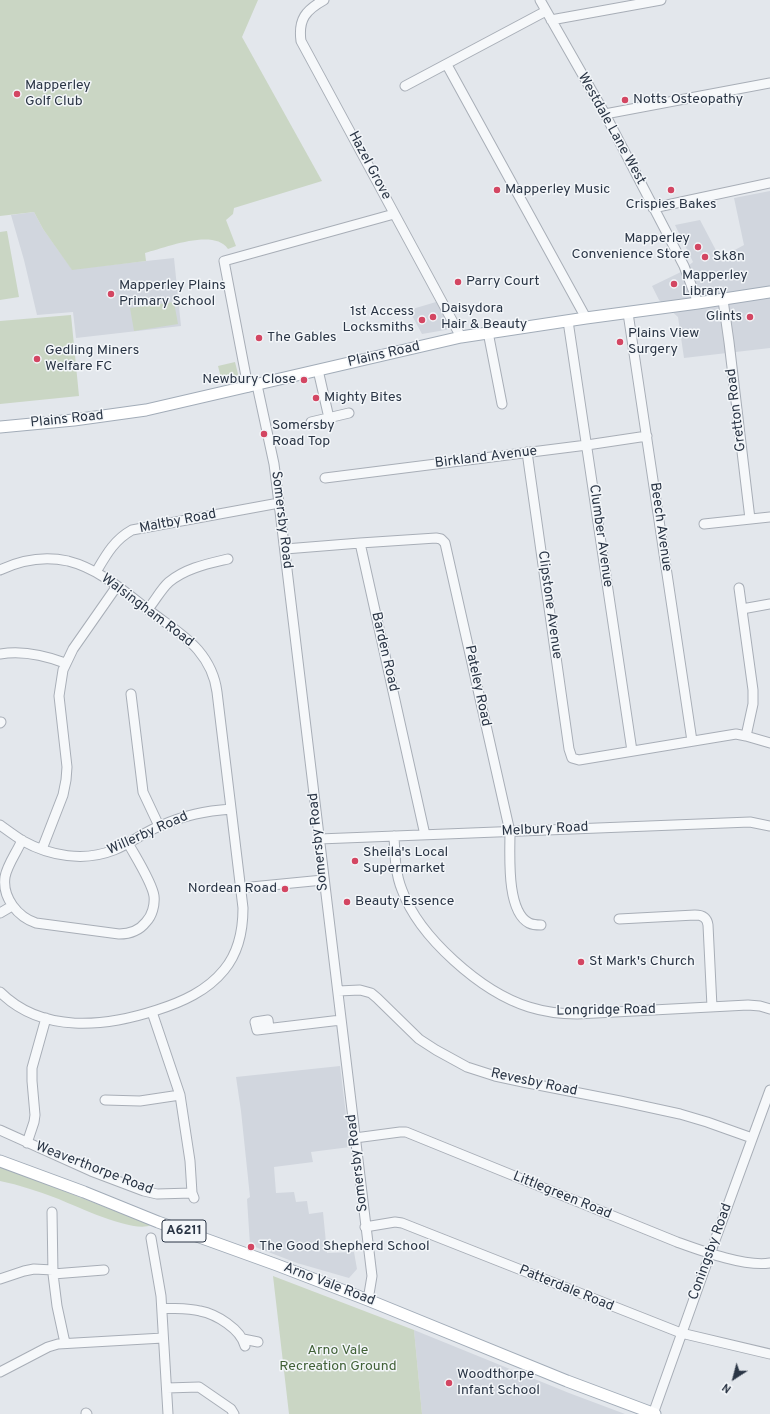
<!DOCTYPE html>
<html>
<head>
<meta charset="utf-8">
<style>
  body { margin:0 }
  #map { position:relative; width:770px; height:1414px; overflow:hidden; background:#e3e7ec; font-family:Overpass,sans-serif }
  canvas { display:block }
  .north { position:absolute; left:714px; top:1358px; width:40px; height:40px; -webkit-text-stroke:3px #f3f6f9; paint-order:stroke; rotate:216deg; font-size:11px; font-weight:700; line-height:16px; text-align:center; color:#2a3545 }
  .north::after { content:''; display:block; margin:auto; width:14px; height:18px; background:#2a3545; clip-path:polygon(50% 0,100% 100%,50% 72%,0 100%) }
</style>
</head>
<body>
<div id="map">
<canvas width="770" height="1414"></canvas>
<div class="north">N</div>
</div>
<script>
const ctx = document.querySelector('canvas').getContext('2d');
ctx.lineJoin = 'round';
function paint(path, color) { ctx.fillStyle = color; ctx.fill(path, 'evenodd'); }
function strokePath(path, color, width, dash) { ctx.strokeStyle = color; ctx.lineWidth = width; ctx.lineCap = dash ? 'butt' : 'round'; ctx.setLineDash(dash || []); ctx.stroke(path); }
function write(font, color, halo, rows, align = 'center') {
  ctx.font = font + ' Overpass,sans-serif'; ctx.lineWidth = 3; ctx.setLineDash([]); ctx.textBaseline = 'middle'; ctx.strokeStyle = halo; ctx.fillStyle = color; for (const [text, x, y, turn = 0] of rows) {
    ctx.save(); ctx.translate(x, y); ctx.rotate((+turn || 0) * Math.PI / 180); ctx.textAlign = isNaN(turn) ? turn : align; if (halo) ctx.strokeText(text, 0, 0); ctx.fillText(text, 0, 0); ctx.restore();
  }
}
const built = new Path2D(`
  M770,191V348L684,358L678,317L659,300L652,286L681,272L693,262L675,225L700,220L720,258L744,245L734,198Z
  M34,212L43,229L72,269L174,258L181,326L76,338L73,312L37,315L24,260L11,215Z
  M436,302L451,329L422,334L409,310Z
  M340,1066L350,1147L311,1152L313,1162L274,1167L276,1193L294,1192L296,1202L307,1201L309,1214L323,1212L327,1253L354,1252L357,1269L349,1278L297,1263L250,1245L247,1199L250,1197L241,1111L236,1077Z
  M414,1330L569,1393L625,1414H422Z`);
const green = new Path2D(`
  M0,0H258L242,37L322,181L234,208L233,214L226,220L236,246L228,249C214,228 165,248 145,253L146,261L72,270L43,229L34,212L0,216Z
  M7,231L19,297L0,300V232Z
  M174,302L178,324L134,331L130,308Z
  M71,315L79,396L0,404V321Z
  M235,362L239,378L222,382L218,366Z
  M0,1166L151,1225C134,1234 74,1205 56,1198C38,1191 19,1185 0,1181Z
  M273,1276L414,1330L422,1414H289Z`);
const minor = new Path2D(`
  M324,0C306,10 298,19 301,41L461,337
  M540,0L605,114L684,266L698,303
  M551,20L661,0
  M447,65L586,318
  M405,86L546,11
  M605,114L770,83
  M653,208L770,183
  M723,300L729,342L750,519
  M628,313L692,741
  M568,321L632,751
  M488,332L502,404
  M318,370L329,418
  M257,385L274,464L279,503L372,1276L368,1300
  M248,387L224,261L394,214
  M311,422L349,413
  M527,452L569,749L572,758L579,760L736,734L746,736L770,743
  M325,478L587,445L647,436
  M704,524L770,517
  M360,543L436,538L441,539L445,543L510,832C510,854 506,911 529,923C533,925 537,925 541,925
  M285,549L360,543L425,835
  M0,570C21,560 45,556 68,561C100,569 126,593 151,612C167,624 185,635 198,650C209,663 215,676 217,692L243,908C243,931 239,952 224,970C207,991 182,1002 157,1010C105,1027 42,1034 0,992
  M96,572C106,555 114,540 132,530L279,503
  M739,588L753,690V704L746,736
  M148,609C155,601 161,589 169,582C186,568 207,564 228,559
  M742,609L770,604
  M0,654C23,650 44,655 65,663
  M131,694L143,792L159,826
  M0,723L1,722
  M0,825C7,830 15,836 23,841C50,856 84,862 114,850C130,844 144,832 160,826C185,815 205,811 231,809
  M394,836C395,855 395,873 402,890C419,937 481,992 529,1007C545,1012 560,1014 577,1014L748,1005L760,1006L770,1009
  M319,839L750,822L770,826
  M22,840C17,852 7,865 5,877C2,898 18,917 36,923L119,934C129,934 139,931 146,922C152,916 155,905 154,896C152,882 135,856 128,843
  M42,849L63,795L66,780L67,767L59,696L63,670L73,649L117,586
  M241,888L323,880
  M0,913L12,906
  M619,919L695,915C703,915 707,918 708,925L712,1007
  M338,991L360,990L371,993L377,998L419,1039L436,1050L467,1067L495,1076L523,1082L620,1101L680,1114L707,1122L752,1138
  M152,1012L180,1095L190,1161L192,1193L194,1198
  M269,1028L268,1020L255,1022L257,1030L341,1020
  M105,1100L140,1101L180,1095
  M0,1130L91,1171L144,1191L157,1194L192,1193
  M355,1138L400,1132H406L677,1242C702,1251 745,1267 770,1263
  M27,1143L34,1122L35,1115L32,1081V1068L46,1018
  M52,1212L53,1274L57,1306L65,1343
  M365,1227L395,1222L402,1223L681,1333L770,1354
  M151,1238L161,1296L168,1414
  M53,1274L104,1270
  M0,1279L24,1271L34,1269L53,1270
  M162,1308C174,1309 189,1308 200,1311C216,1314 241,1329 245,1346
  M243,1339L258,1342
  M0,1372L48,1347L58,1344L163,1338
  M167,1388L199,1387L231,1409L234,1414
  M86,1413L87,1414
  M653,1414L710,1254L770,1090`);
const major = new Path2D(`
  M0,427L74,420L146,410L461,337L586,318L698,303L770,292
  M0,1161L84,1192L158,1222L277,1265L368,1300L567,1381L655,1414`);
const markers = [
  [17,94,4,"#d34662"],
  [625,100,4,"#d34662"],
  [497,190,4,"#d34662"],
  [671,190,4,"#d34662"],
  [698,247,4,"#d34662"],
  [705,257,4,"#d34662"],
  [458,282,4,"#d34662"],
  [674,284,4,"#d34662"],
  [111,294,4,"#d34662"],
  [433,317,4,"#d34662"],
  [750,317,4,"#d34662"],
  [422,320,4,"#d34662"],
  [259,338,4,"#d34662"],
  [620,342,4,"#d34662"],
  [37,359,4,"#d34662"],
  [304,380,4,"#d34662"],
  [316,398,4,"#d34662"],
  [264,434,4,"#d34662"],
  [355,861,4,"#d34662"],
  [285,889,4,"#d34662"],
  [347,902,4,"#d34662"],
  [581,962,4,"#d34662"],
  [251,1247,4,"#d34662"],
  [449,1383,4,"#d34662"]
];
const shields = [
  [184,1231,44]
];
const shieldNames = [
  ["A6211",184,1231]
];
const poiNames = [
  ["Mapperley",25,86],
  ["Golf Club",25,102],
  ["Notts Osteopathy",633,100],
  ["Mapperley Music",505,190],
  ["Crispies Bakes",671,205,"center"],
  ["Mapperley",690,239,"right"],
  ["Convenience Store",690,255,"right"],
  ["Sk8n",713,257],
  ["Mapperley",682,276],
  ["Library",682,292],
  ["Parry Court",466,282],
  ["Mapperley Plains",119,286],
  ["Primary School",119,302],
  ["Daisydora",441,309],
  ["Hair & Beauty",441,325],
  ["1st Access",414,312,"right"],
  ["Locksmiths",414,328,"right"],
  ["Glints",742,317,"right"],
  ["Plains View",628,334],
  ["Surgery",628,350],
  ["The Gables",267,338],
  ["Gedling Miners",45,351],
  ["Welfare FC",45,367],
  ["Newbury Close",296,380,"right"],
  ["Mighty Bites",324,398],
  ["Somersby",272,426],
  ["Road Top",272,442],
  ["Sheila's Local",363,853],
  ["Supermarket",363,869],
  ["Nordean Road",277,889,"right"],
  ["Beauty Essence",355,902],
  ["St Mark's Church",589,962],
  ["The Good Shepherd School",259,1247],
  ["Woodthorpe",457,1375],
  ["Infant School",457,1391]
];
const streetNames = [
  ["Westdale Lane West",611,129,61],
  ["Hazel Grove",369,166,62],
  ["Plains Road",384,355,-13],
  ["Gretton Road",737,410,-97],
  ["Plains Road",67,420,-6],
  ["Birkland Avenue",486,458,-7],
  ["Somersby Road",281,520,83],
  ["Maltby Road",178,522,-11],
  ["Beech Avenue",660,527,82],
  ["Clumber Avenue",600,536,82],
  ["Clipstone Avenue",549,605,82],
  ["Walsingham Road",147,611,37],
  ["Barden Road",384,652,77],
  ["Pateley Road",477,686,78],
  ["Melbury Road",545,830,-3],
  ["Willerby Road",148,834,-24],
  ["Somersby Road",319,842,-96],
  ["Longridge Road",606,1011,-1],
  ["Revesby Road",534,1083,12],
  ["Somersby Road",358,1163,-97],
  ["Weaverthorpe Road",94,1169,21],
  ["Littlegreen Road",562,1196,22],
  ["Coningsby Road",711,1252,-70],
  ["Arno Vale Road",329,1285,21],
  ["Patterdale Road",566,1289,22]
];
const parkNames = [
  ["Arno Vale",338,1351],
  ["Recreation Ground",338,1367]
];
paint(built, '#d1d6de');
paint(green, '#cad6c4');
strokePath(minor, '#a8aeb7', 11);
strokePath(major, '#a2acb8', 13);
strokePath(minor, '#f6f8fa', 9);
strokePath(major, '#fff', 11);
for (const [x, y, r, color] of markers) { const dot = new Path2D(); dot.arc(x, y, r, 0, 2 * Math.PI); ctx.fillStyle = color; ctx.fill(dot); strokePath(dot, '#f3f6f9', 1.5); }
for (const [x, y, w] of shields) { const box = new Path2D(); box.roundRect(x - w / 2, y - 11, w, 22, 3); ctx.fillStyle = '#f3f6f9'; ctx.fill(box); strokePath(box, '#2a3545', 1); }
write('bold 13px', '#2a3545', null, shieldNames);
write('14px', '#2a3545', '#f3f6f9', poiNames, 'left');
write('14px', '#2a3545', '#f3f6f9', streetNames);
write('14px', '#416137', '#f3f6f9', parkNames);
</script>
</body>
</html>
